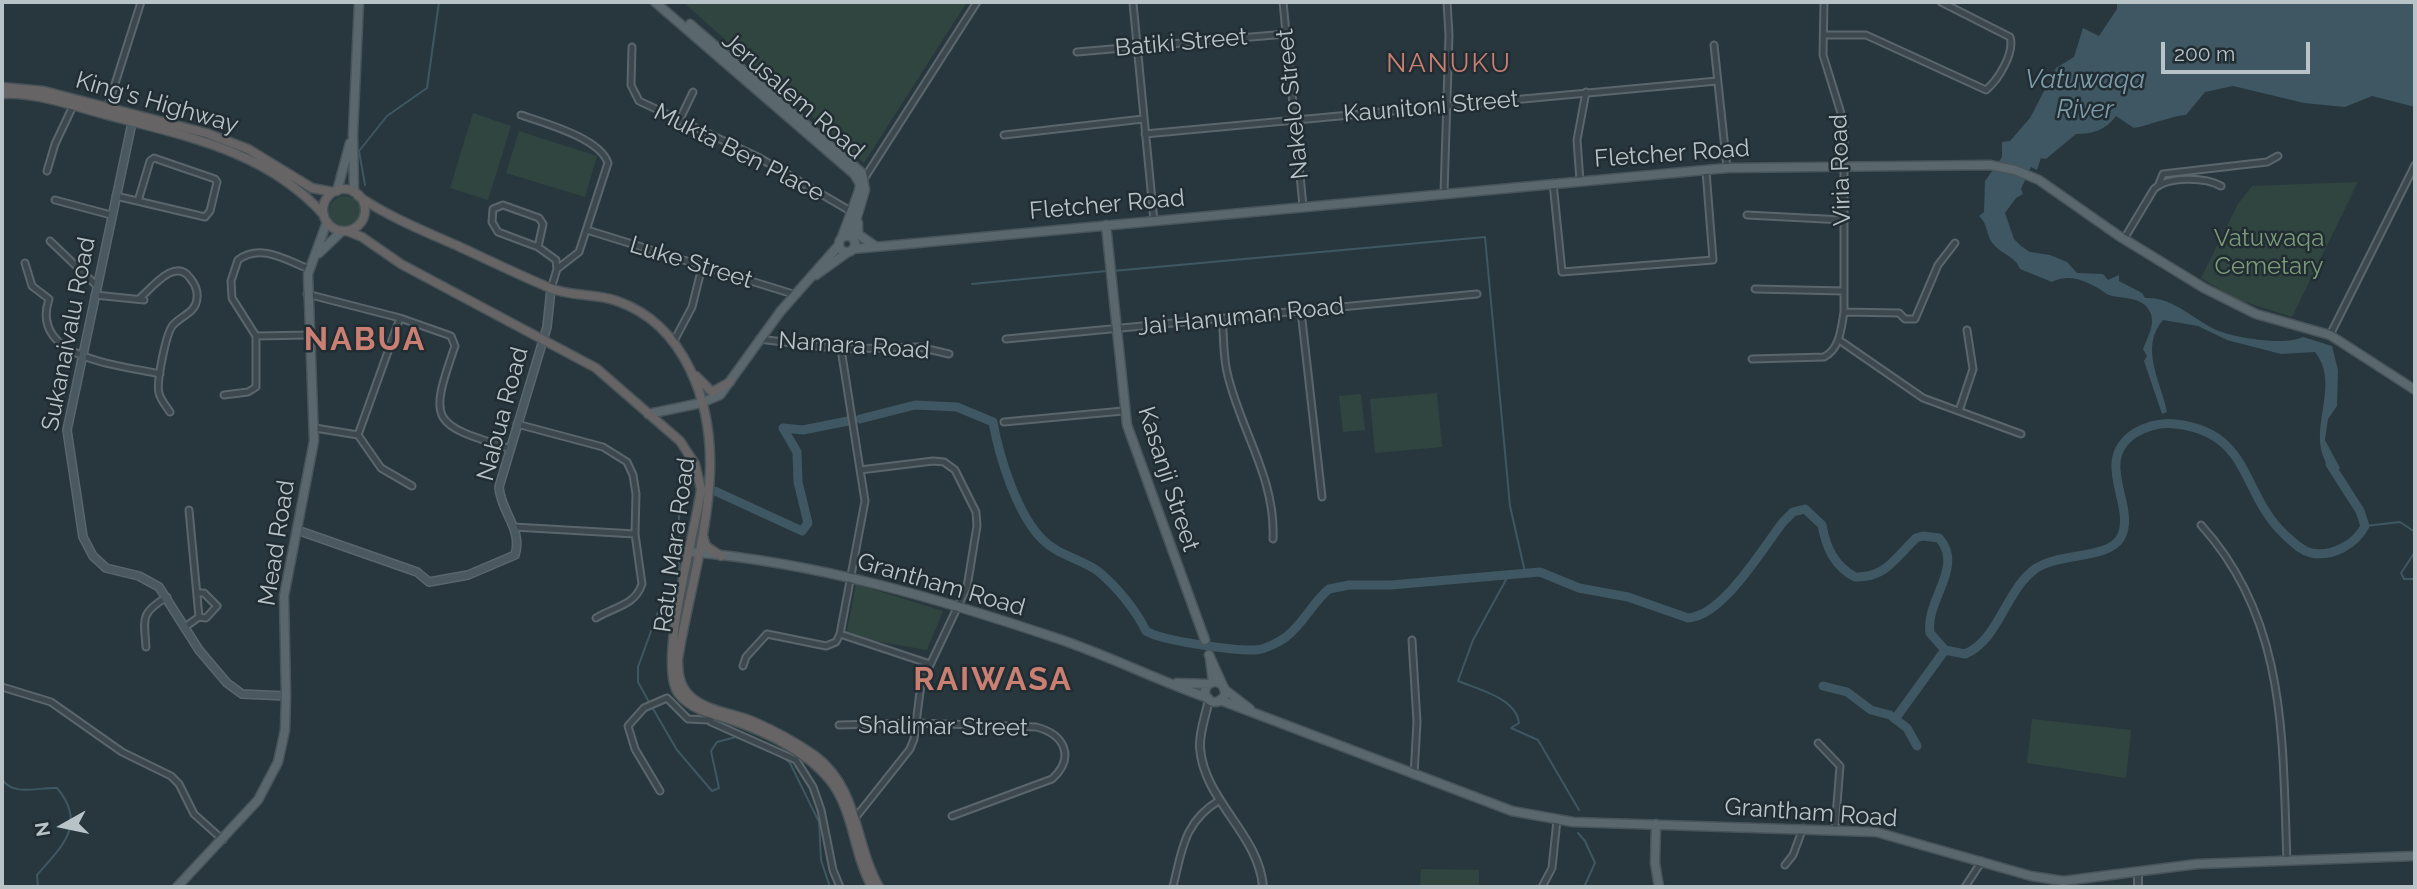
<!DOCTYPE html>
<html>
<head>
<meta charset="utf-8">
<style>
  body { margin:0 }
  #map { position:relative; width:2417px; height:889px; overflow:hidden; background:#28373d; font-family:Raleway,sans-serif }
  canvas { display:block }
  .frame { position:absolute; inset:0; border:4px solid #b8c3c8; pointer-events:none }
  .north { position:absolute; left:28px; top:791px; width:70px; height:70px; -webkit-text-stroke:5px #212d32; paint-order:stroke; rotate:261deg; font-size:19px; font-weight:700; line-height:28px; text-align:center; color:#b8c3c8 }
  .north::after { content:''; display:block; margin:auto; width:24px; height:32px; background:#b8c3c8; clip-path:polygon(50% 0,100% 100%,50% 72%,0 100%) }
  .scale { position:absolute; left:2161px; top:42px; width:149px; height:32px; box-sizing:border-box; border:4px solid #b8c3c8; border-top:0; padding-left:9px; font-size:21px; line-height:24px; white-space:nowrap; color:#b8c3c8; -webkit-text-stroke:5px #212d32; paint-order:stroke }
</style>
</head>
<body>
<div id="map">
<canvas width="2417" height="889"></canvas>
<div class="frame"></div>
<div class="north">N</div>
<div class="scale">200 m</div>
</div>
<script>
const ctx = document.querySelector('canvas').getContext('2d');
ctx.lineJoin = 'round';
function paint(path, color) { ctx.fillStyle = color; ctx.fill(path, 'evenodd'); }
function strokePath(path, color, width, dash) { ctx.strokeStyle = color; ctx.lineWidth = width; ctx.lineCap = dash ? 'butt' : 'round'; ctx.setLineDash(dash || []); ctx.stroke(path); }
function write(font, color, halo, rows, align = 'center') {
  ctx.font = font + ' Raleway,sans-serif'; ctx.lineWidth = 5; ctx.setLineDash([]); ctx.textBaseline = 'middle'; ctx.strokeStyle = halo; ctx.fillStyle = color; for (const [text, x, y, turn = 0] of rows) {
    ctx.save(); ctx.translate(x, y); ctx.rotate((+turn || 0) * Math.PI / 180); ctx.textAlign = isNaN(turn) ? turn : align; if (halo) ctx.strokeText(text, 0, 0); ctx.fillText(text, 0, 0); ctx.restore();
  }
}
const green = new Path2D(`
  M683,2H967L864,163Z
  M473,113L511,126L488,200L450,188Z
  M519,131L597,156L585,197L506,173Z
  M2358,182L2292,317L2236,299L2201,278L2238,204L2252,186Z
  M329 212a16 16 0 1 1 32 0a16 16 0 1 1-32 0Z
  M1437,393L1442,447L1375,453L1370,399Z
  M1361,394L1365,430L1343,432L1339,396Z
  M856,584L943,611L927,650L846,636Z
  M2032,719L2131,730L2126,778L2027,763Z
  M1421,869L1479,870V887H1420Z`);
const water = new Path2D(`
  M2117,2H2415V107L2372,96L2345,107L2304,103L2233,86L2205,92L2186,115C2179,114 2146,126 2134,128L2116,116C2106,130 2093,134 2076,134L2046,159L2041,158L2037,170L2031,167L2021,189L2023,194L2016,198L2005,213L2014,239L2021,246L2030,252L2050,255L2067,262L2077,273L2103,274L2108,280L2119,275V281L2142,293L2145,298C2173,296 2195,321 2219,331C2237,338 2285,346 2303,337L2332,346L2338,370L2337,406L2328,419L2325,440L2340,468L2332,475C2328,467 2323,458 2321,449C2315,416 2338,381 2315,352L2281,354L2227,340L2198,326L2163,320C2139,348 2161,381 2167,412L2162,414L2144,361L2147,356L2143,349C2147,339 2156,323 2150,312C2142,294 2117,300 2107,294C2091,283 2070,272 2052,282L2020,269C2015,255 1999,254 1991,241C1986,232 1987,223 1979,216L1984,212L1985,181L2002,157V142L2010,141L2030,118L2056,68L2074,57L2083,28L2099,36L2117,9Z`);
const stream = new Path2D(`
  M365,185L359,151L387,116L427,88L439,2
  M1113,271L1485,237L1510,506L1525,572
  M972,284L1107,271
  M2365,526L2400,522L2415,532
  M2415,552L2401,573L2404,579H2415
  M1508,576L1473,640L1458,681C1477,689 1516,698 1519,723L1511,728L1538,740L1579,810
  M679,581V514L690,489
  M649,702L638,682V667L658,612L673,602L678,586
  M652,707L677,750L712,791L719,788L711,751L717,742L736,737L752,743
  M783,757L790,763L819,822L821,860L830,887
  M2,779C13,797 39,787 57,788C88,825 61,847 37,875L38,887
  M1578,833L1585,841L1595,863L1584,887`);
const river = new Path2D(`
  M860,419L915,405L957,407L993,422C999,456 1017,515 1043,540C1059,556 1082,559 1099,572C1116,586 1136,610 1146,631C1161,641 1236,651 1256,650C1266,649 1279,642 1286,637C1304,623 1312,603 1329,589L1349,585H1391L1540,572L1579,588L1628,597L1688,618C1723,616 1762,549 1783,522L1793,512L1805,509L1822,525C1826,547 1834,566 1855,577C1886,578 1896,557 1916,538L1923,536L1939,538C1965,567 1925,600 1930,633L1945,650L1965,654C1999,640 2005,591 2035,569C2059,552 2109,560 2121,537C2137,506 2092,461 2135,433C2147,426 2162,422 2176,424C2252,433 2240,493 2285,535C2293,542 2300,550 2311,553C2332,557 2355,545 2365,526L2360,511L2330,464
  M715,491L802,531L808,523L798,482L797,452L783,428L803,430L848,421
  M1823,686L1847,692L1871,710L1890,715L1907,728L1917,746
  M1895,719L1945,650`);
const minor = new Path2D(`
  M1283,2L1303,206
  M1133,3L1154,221
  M1824,35H1866L1986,90C1998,80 2015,53 2010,37L1941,2
  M1714,45L1727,168
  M632,47L631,85L639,101L758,157L852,212
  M1077,52L1286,34
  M107,109L141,2
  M521,115C544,123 600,138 608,163L579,252L557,269L551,289
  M679,121L693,92
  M1145,134L1717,81
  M1004,135L1143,119
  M47,171L55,144L73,106
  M1580,181L1577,140L1586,92
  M862,182L977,2
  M1553,183L1562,272L1713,260L1706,171
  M2159,184L2163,174L2267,162L2278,156
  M1444,193L1449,35L1447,2
  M116,196L205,217L210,211L217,182L215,179L154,158L150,161L138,201
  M55,200L111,215
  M1747,215L1843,220
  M587,230L796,295
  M2124,239L2154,189C2168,176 2205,177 2221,186
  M50,241L97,286
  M538,247L543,224L539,218L503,205L493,209L492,222L498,232L538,247L556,260L557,269
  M25,263L32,286L49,299C29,359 121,365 160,374
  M1755,289L1844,291
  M307,294L400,318L451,336L455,346C428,423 432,424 508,448
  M95,295L144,300
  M139,299C152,288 175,257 190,278C195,284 198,290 197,298C196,313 182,315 173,325C166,333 156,383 159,393C160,399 166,406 170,412
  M1301,311L1322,497
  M1844,312L1899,313L1905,319H1915L1938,265L1955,243
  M1222,318C1224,336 1223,355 1227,372C1240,430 1276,478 1273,539
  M2330,335L2415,165
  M256,336L310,335
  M759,339L841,349L919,347L949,354
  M1006,339L1477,294
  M1839,340L1923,398L2021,434
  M674,341L692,307L702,267
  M1752,359L1824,357C1840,349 1841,329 1844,312V123L1823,55L1824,2
  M224,395L248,392L256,387V336L232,298L231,281L238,260C260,243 286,260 309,269
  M1959,411L1973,369L1967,330
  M1004,422L1123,411
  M517,424L603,447L627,462L633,475L636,494L635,534L642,584C635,606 613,607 596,618
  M315,428L358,435L381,468L412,486
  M358,435L400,318
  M2201,525C2288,621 2282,740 2287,861
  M514,527L635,534
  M197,593H204L217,606L206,618L199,617
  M185,627L199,617L189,510
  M840,634L930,664
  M1412,640L1417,722L1414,775
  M146,647C144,618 140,613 167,597
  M743,666L746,657L767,634L826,646L836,642L840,634L865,501L841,349
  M2,687L51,702L122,752L171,776L179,784L194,814L223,840
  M709,713L711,722L796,760L813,787L821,810L833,870L840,887
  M839,725L916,723L1036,727C1064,734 1076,757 1052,779L952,816
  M1818,743L1840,766L1835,829
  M660,791L635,749L628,726L644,708L667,698L688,719L708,720
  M856,817L910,749L914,739L921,684L967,587L977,526L976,512L955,470L944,462L933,461L860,470
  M1785,865L1793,855L1803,828
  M1173,887C1182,850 1184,821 1220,800
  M1542,887L1552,868L1557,820
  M1965,887L1982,861`);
const tertiary = new Path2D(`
  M1209,699C1206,715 1199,732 1200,748C1204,801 1259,834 1263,887
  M2138,887V872`);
const secondary = new Path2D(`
  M133,118L67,430L83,537L93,556L106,568L139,576L159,587L199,650L227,683L242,694L286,696
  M297,530L417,572L429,582L468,575L515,555C523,529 501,513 499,487L547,327L551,289`);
const primary = new Path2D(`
  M655,2L854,174L860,184L859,191L842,237
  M690,24L862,173L865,190L851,237
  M337,191L350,143
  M354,192L353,133L359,2
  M858,223V234L875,246
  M1106,225L1127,425L1205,640
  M839 244a8 8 0 1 1 16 0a8 8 0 1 1-16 0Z
  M853,249L1727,168L1990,165L2015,170L2039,180L2119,236L2204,288L2256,314L2330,335L2415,390
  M319,253L342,231
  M816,275L848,252
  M648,414L701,403L720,395L780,312L839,245
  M690,552C815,562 940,599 1059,639C1109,656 1157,680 1208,698
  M1209,655L1223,686
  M1210,658L1213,682
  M1205 692a10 10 0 1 1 20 0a10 10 0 1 1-20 0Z
  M1177,683L1209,684
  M1224,689L1250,709
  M1220,700L1512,811L1573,822L1876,832L2031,876L2063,881L2197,864L2415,856
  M1656,824L1655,863L1659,887
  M177,887L258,800L278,762L285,730L286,696L284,596L314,441L308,274L327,222`);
const trunk = new Path2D(`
  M2,87L44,91L206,133L248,149L312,188L333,192
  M2,94C37,92 73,106 107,115C186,136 267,151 324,215
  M323 210a21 21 0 1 1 42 0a21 21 0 1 1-42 0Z
  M358,196C389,217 424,231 458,246C488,260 519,275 550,288C571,297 596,293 617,301C686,325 712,403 710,471C708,534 688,597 678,659C678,672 679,684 688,694C704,711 732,713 752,721C773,730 795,742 814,755C859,788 854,843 879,887
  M347,231L362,237L401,264L596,368L680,441L695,464L701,489C696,531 657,662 678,693C690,709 711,714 729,719C764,731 805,750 829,779C854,809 853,853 872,887
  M696,376L712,392L730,382
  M703,536L706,546L721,556`);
const streetNames = [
  ["Batiki Street",1181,43,-5],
  ["Jerusalem Road",793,96,41],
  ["King's Highway",157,103,16],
  ["Nakelo Street",1293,104,-96],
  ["Kaunitoni Street",1431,107,-5],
  ["Mukta Ben Place",739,153,27],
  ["Fletcher Road",1672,154,-4],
  ["Viria Road",1841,170,-92],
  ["Fletcher Road",1107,205,-5],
  ["Luke Street",691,263,17],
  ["Jai Hanuman Road",1241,317,-6],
  ["Sukanaivalu Road",69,334,-79],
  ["Namara Road",854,346,4],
  ["Nabua Road",503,414,-75],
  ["Kasanji Street",1168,479,72],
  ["Mead Road",277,543,-81],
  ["Ratu Mara Road",675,545,-82],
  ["Grantham Road",941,585,16],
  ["Shalimar Street",943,727,1],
  ["Grantham Road",1811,813,4]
];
const parkNames = [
  ["Vatuwaqa",2269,239],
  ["Cemetary",2269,267]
];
const neighbourhoodNames = [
  ["NANUKU",1449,64]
];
const waterNames = [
  ["Vatuwaqa",2085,80],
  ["River",2085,110]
];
const districtNames = [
  ["NABUA",365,340],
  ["RAIWASA",993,680]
];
paint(green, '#30453f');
paint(water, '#3e5762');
strokePath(stream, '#3e5762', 2);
strokePath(river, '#3e5762', 9);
strokePath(minor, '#5a666b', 9);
strokePath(tertiary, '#5a666b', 10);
strokePath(secondary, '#5a666b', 10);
strokePath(primary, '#485459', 11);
strokePath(trunk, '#475358', 11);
strokePath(minor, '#3c484d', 5);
strokePath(tertiary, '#3c484d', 6);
strokePath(secondary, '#4a5860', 7);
strokePath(primary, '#5a676d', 8);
strokePath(trunk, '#666464', 8);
write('24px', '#b8c3c8', '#212d32', streetNames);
write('24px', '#7b9b79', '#212d32', parkNames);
ctx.letterSpacing = '2px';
write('26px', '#c97f72', '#212d32', neighbourhoodNames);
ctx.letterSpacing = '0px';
write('italic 26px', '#7c9ba8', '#212d32', waterNames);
ctx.letterSpacing = '2px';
write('bold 32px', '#c97f72', '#212d32', districtNames);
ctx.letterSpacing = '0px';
</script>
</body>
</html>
